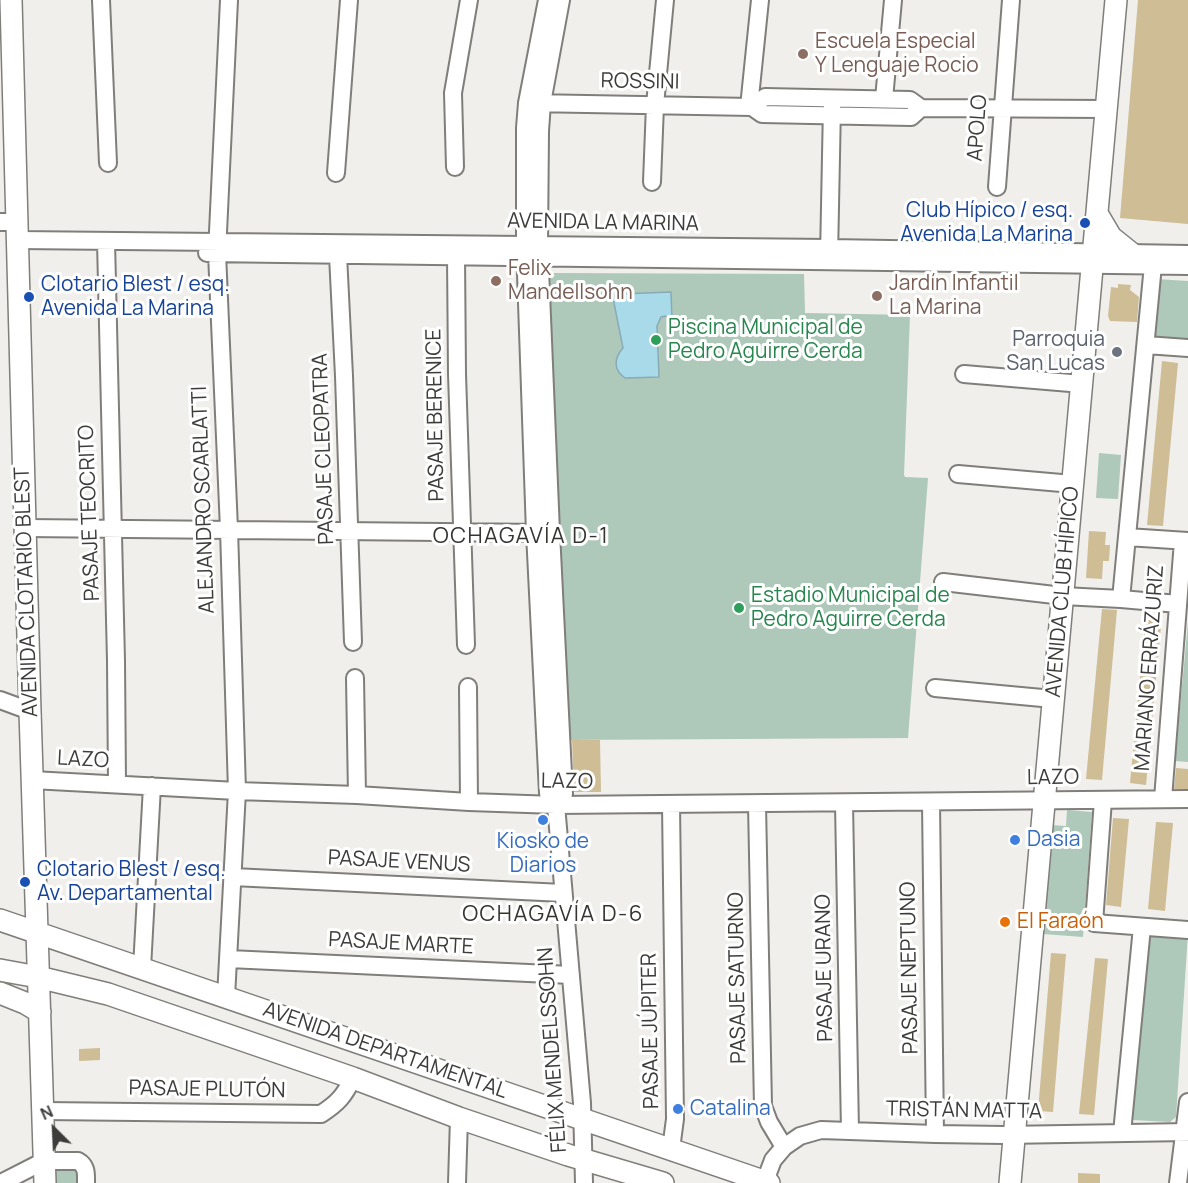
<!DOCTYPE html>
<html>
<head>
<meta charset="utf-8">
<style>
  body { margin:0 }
  #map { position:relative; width:1188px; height:1183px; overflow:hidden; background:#f0efec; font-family:Manrope,sans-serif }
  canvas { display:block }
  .north { position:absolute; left:24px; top:1099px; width:60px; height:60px; -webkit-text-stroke:4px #fff; paint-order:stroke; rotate:336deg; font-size:16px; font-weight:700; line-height:24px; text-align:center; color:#3d3c3b }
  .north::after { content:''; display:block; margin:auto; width:21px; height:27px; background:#3d3c3b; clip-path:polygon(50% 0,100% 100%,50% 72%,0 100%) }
</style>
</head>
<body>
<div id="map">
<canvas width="1188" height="1183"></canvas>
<div class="north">N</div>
</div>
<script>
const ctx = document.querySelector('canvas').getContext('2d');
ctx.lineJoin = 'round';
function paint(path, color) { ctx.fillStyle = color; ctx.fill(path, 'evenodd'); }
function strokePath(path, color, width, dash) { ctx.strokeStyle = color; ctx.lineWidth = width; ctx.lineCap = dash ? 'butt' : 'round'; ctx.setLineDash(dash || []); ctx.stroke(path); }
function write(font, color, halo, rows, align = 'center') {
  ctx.font = font + ' Manrope,sans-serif'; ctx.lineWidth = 6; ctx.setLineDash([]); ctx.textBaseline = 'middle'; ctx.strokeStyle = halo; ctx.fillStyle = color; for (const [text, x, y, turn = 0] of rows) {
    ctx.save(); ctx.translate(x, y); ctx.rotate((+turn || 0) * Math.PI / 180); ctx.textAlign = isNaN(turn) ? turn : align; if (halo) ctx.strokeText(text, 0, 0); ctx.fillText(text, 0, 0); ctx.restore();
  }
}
const green = new Path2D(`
  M550,273L804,274L805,313L910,315L904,475L905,477L928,478L908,738L564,740Z
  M1156,279L1188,281V345L1151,342Z
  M1099,453L1121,455L1118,499L1096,498Z
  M1188,622V762L1175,761Z
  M1067,810L1092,812L1083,937L1043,934L1051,825L1066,826Z
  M1146,930L1188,933L1176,1117L1170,1122L1132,1120Z
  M78,1159L83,1183H52L53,1160Z`);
const water = new Path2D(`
  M671,292L672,320L665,316L661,317L657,326L659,377L625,378C613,370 614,358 623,348L613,298L615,296L621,294Z`);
const building = new Path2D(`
  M1138,0H1188V224L1120,218Z
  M1118,284L1131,285L1130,290L1139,297L1137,322L1110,321L1108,316L1111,287L1118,288Z
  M1162,361L1178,363L1163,526L1147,525Z
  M1089,531L1106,532L1105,545H1110L1109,561H1103L1102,579L1086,578Z
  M1102,609L1117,610L1102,780L1086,779Z
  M1146,613L1162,615L1146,785L1130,783Z
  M572,740H600L601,792H574Z
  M1176,768L1188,769V789H1174Z
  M1113,818L1129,819L1121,907L1106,905Z
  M1156,822L1173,823L1165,911L1148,909Z
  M1051,953L1066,954L1053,1112L1038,1111Z
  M1095,958L1108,959L1094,1115L1079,1114Z
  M100,1048V1060L79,1061V1049Z
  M1078,1173L1100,1174V1183H1078Z`);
const minor = new Path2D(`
  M101,0L108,163
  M547,0L527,103L525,128V245L535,533L548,793L556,805L582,1103L584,1183
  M884,99L893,0
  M531,103L752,107L762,114L911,117L921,108
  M749,107L760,0
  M752,107L765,97L910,100L921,108L1107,109
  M455,167L453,93L469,0
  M336,173L349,0
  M652,182L655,105L665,0
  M997,187L1011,0
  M0,222H17
  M17,240L830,248L1188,254
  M106,241L116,661L117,784
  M207,253L1188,266
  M338,255L344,376L353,642
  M456,256L457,374L466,645
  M829,257L832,106
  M1146,345L1188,348
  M964,374L1082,384
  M958,474L1073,484
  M25,528L546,533
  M1127,537L1188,541
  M943,582L1063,596L1121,599L1178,604
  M1121,599L1153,265
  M355,678L357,795
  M468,687L469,802
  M935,688L1053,699
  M0,700L30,711
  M32,780L237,791L357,795L469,802L556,805L1188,799
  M1163,799L1183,541
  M1103,800L1094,923L1188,930
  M931,802L935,1134
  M844,803L850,1131
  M671,804L675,1119L671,1149
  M757,804L763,1106L769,1122L784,1147
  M556,805L564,794L551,532L539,245L540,131L542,103L561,0
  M233,877L563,893
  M229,959L571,975
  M142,968L152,786
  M226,997L237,791L229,529L217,253L229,0
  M43,1111L321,1114C338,1103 344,1096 353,1078
  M1122,1133L1142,927
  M765,1181L773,1160L784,1147L800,1136L821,1130L935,1134L1004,1135L1188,1132
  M1,1183L44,1161H78C87,1166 86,1174 86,1183
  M457,1183L459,1118
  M1178,1183L1188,1102`);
const major = new Path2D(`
  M11,0L30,711L45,1183
  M1098,215L1111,237L1131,253
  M0,920L769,1183
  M0,970L38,977L108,994L353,1078L459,1118L568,1155L663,1183
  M0,993L25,1003L40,1012
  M1010,1183L1116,0`);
const markers = [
  [803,54,6,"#8d6e63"],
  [1085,223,6,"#1a4fb4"],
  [496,281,6,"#8d6e63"],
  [877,296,6,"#8d6e63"],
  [29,297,6,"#1a4fb4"],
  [656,340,6,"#2e9e5b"],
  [1117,352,6,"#6b7280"],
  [739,608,6,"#2e9e5b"],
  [543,820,6,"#3f7fe0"],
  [1015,840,6,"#3f7fe0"],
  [25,882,6,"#1a4fb4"],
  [1005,922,6,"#e8710a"],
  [678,1109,6,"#3f7fe0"]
];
const educationNames = [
  ["Escuela Especial",815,42],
  ["Y Lenguaje Rocio",815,66],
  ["Felix",508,269],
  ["Mandellsohn",508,293],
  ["Jardín Infantil",889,284],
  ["La Marina",889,308]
];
const streetNames = [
  ["ROSSINI",640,82,1],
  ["APOLO",978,128,-86],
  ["AVENIDA LA MARINA",603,223,1],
  ["PASAJE BERENICE",436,415,-91],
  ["PASAJE CLEOPATRA",324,449,-92],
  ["ALEJANDRO SCARLATTI",204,500,-92],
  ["PASAJE TEOCRITO",90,513,-92],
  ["AVENIDA CLOTARIO BLEST",27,592,-92],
  ["AVENIDA CLUB HÍPICO",1063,592,-85],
  ["MARIANO ERRÁZURIZ",1150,668,-86],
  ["LAZO",83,760,3],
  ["LAZO",1053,778,-1],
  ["LAZO",567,782,1],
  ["PASAJE VENUS",399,862,3],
  ["PASAJE MARTE",401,944,3],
  ["PASAJE URANO",825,968,-91],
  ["PASAJE NEPTUNO",910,968,-91],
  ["PASAJE SATURNO",738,978,-91],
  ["PASAJE JÚPITER",651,1031,-91],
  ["FÉLIX MENDELSSOHN",553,1050,-94],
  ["AVENIDA DEPARTAMENTAL",385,1051,19],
  ["PASAJE PLUTÓN",207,1090,1],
  ["TRISTÁN MATTA",964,1111,1]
];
const transitNames = [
  ["Club Hípico / esq.",1073,211,"right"],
  ["Avenida La Marina",1073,235,"right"],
  ["Clotario Blest / esq.",41,285],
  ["Avenida La Marina",41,309],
  ["Clotario Blest / esq.",37,870],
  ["Av. Departamental",37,894]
];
const leisureNames = [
  ["Piscina Municipal de",668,328],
  ["Pedro Aguirre Cerda",668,352],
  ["Estadio Municipal de",751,596],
  ["Pedro Aguirre Cerda",751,620]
];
const worshipNames = [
  ["Parroquia",1105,340],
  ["San Lucas",1105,364]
];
const shopNames = [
  ["Dasia",1027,840],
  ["Kiosko de",543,842,"center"],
  ["Diarios",543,866,"center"],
  ["Catalina",690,1109]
];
const foodNames = [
  ["El Faraón",1017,922]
];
const neighbourhoodNames = [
  ["OCHAGAVÍA D-1",521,537],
  ["OCHAGAVÍA D-6",553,915]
];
paint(green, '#aec8b9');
paint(water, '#a8daea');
strokePath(water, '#88abb6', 1.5);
paint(building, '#cebd95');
strokePath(minor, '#807e7b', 20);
strokePath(major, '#807e7b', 24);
strokePath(minor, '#fff', 16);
strokePath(major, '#fff', 21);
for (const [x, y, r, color] of markers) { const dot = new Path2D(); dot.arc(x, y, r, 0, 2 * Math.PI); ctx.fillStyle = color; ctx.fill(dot); strokePath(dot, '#fff', 2); }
write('21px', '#785e54', '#fff', educationNames, 'left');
write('21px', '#3d3c3b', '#fff', streetNames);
write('21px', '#164399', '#fff', transitNames, 'left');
write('21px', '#27864d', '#fff', leisureNames, 'left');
write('21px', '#5b616d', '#fff', worshipNames, 'right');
write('21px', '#366cbe', '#fff', shopNames, 'left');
write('21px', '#c56008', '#fff', foodNames, 'left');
ctx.letterSpacing = '1.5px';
write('22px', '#353431', '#fff', neighbourhoodNames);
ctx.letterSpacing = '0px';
</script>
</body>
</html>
